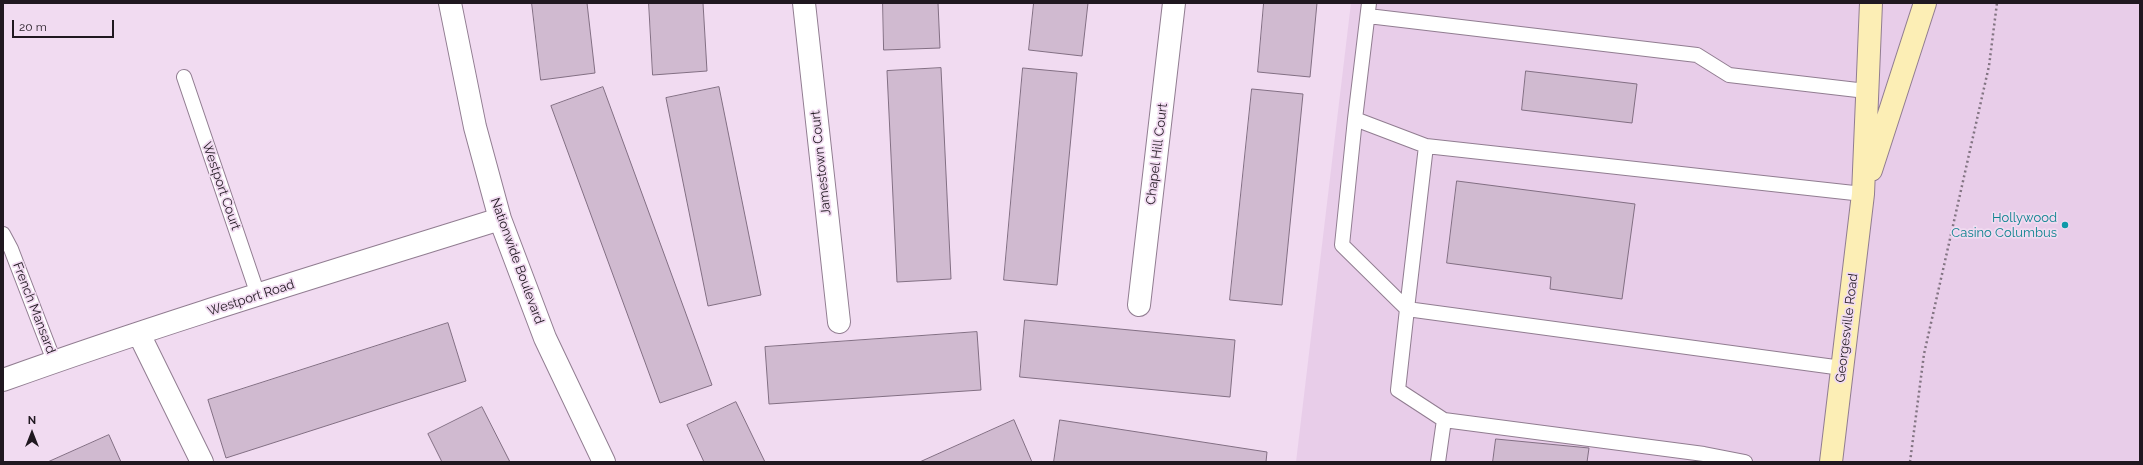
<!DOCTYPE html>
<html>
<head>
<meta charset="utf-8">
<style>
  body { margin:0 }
  #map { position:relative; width:2143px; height:465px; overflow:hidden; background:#f1dbf1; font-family:Raleway,sans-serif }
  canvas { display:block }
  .frame { position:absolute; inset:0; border:4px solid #201820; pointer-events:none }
  .north { position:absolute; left:12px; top:413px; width:40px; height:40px; -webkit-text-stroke:3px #f1dbf1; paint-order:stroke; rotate:0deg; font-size:11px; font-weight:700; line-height:16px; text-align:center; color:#201820 }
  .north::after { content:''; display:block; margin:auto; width:14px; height:18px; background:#201820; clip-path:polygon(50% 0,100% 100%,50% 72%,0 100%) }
  .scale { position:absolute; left:12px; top:20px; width:102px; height:18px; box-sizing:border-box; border:2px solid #201820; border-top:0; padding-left:5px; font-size:12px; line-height:14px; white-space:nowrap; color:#201820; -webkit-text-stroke:3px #f1dbf1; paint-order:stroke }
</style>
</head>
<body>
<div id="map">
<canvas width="2143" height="465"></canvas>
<div class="frame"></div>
<div class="north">N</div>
<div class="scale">20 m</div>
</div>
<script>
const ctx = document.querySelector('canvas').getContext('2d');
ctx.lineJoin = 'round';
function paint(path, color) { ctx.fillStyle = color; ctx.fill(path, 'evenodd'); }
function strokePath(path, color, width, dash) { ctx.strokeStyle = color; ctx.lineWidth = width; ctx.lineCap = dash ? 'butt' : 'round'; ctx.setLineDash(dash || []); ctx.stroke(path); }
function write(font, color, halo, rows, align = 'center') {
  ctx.font = font + ' Raleway,sans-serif'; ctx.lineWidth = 3.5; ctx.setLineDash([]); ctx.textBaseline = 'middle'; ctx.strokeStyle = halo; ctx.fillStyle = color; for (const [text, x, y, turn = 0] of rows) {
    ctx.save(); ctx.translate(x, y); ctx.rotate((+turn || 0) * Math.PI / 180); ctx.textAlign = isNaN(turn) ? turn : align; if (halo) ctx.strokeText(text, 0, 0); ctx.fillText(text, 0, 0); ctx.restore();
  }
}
const built = new Path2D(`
  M1351,3H2140V462H1296Z`);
const building = new Path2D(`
  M532,3H587L595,73L541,80Z
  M649,3H703L707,71L653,75Z
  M883,3H938L940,48L884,50Z
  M1034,3H1088L1082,56L1029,50Z
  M1264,3H1317L1310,77L1258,72Z
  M941,68L951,279L897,282L887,71Z
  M1023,68L1077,73L1057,285L1004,280Z
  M1526,71L1637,84L1632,123L1522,110Z
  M603,87L712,385L660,403L551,106Z
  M719,87L761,295L708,306L666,98Z
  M1252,89L1303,94L1282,305L1230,300Z
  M1457,181L1635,204L1622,299L1550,289L1551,277L1447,263Z
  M1025,320L1235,340L1230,397L1020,377Z
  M448,323L466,381L226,458L208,400Z
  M977,332L981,390L769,404L765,347Z
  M736,402L765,462H704L687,425Z
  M482,407L510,462H442L428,434Z
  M1014,420L1032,462H920Z
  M1060,420L1267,452L1266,462H1054Z
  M109,435L121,462H48Z
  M1496,439L1589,448L1587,462H1493Z`);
const path = new Path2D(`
  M1910,462L1924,354L1989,66L1997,3`);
const lane = new Path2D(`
  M1369,3L1355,119L1426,146
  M1368,16L1697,55L1729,75L1866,91
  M184,77L258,295
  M1355,119L1342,245L1407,309L1398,390L1444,420
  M3,234L11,249L54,361
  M1842,368L1407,309L1426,146L1863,194
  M1438,462L1444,420L1704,454L1745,462`);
const street = new Path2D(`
  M450,3L475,127L500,219L545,338L604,462
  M804,3L839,322
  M1139,305L1174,3
  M139,334L202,462
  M3,380C167,321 334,271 500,219`);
const secondary = new Path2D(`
  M1871,170L1925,3
  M1831,462L1863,194L1871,3`);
const markers = [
  [2065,225,4,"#0f9aa8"]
];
const streetNames = [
  ["Chapel Hill Court",1157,154,-83],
  ["Jamestown Court",821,163,-96],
  ["Westport Court",221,186,71],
  ["Nationwide Boulevard",517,261,70],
  ["Westport Road",251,298,-18],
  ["French Mansard",34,308,69],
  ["Georgesville Road",1847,328,-83]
];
const cultureNames = [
  ["Hollywood",2057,218],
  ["Casino Columbus",2057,233]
];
paint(built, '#e8cde9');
paint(building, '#d0bad0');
strokePath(building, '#826f83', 1);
strokePath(lane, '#917d91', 16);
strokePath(street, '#917d91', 24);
strokePath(secondary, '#917d91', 24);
strokePath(path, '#827482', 2.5, [2, 3]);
strokePath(lane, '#fff', 14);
strokePath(street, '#fff', 22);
strokePath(secondary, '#fceeb5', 22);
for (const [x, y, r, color] of markers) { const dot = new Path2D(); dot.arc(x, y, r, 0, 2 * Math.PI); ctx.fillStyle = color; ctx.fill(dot); strokePath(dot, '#f1dbf1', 1.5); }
write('13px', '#201820', '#f1dbf1', streetNames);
write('13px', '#0d838f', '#f1dbf1', cultureNames, 'right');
</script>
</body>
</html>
